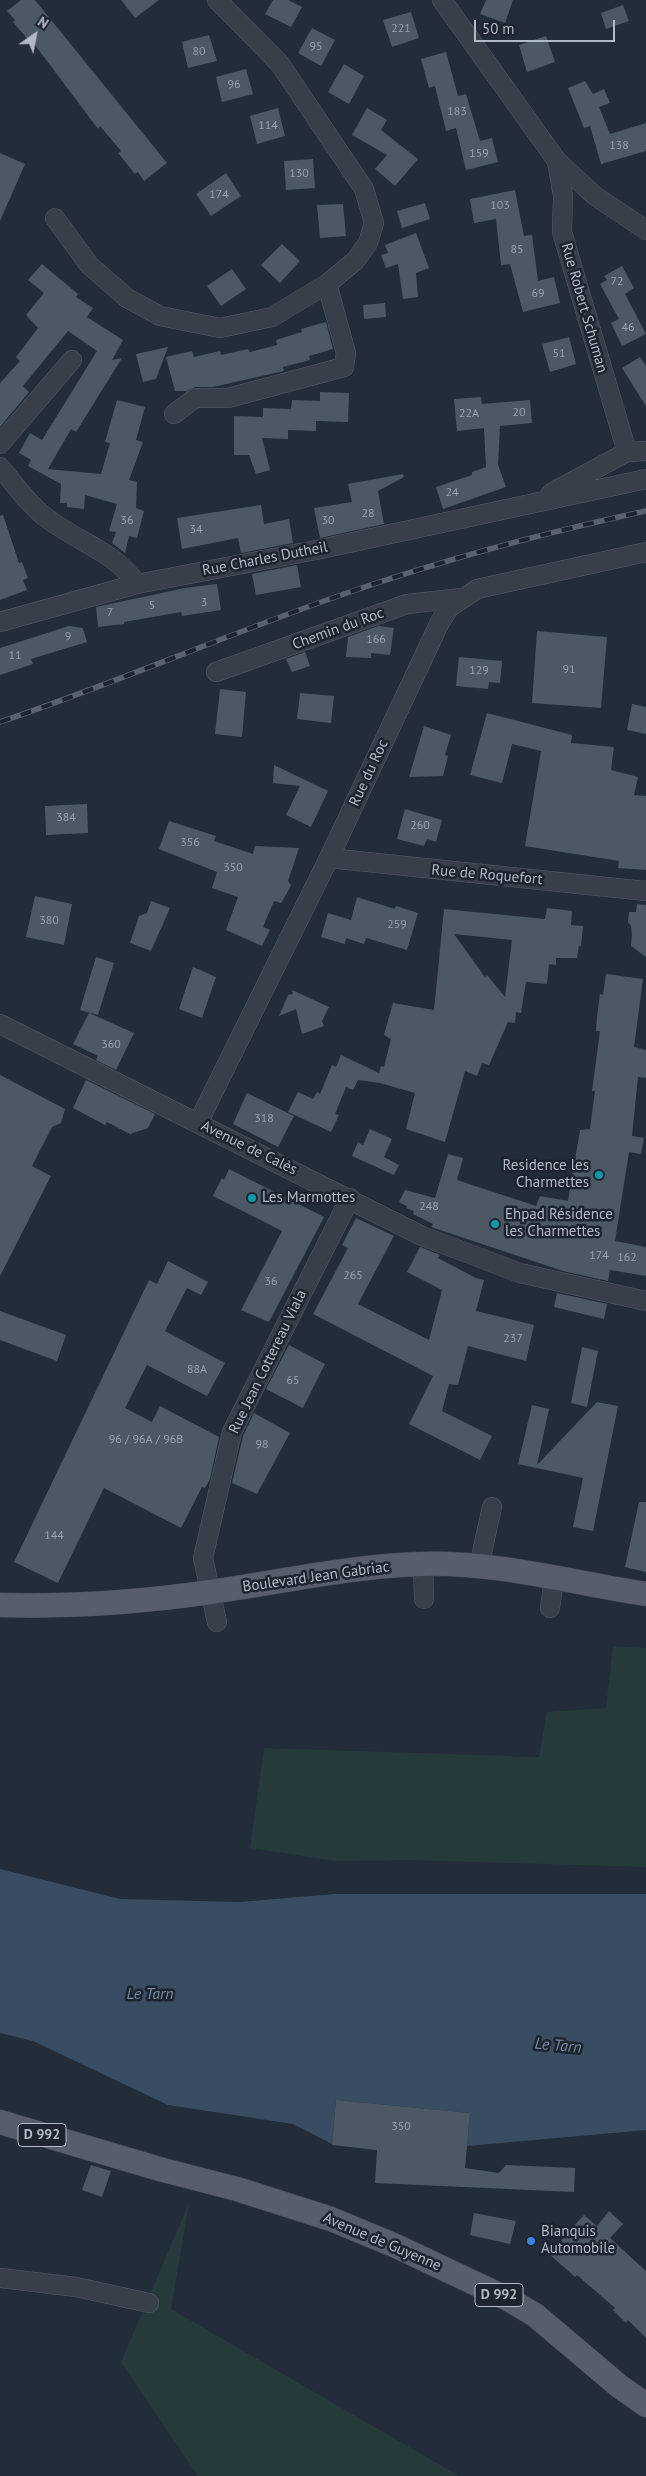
<!DOCTYPE html>
<html>
<head>
<meta charset="utf-8">
<style>
  body { margin:0 }
  #map { position:relative; width:646px; height:2476px; overflow:hidden; background:#232d39; font-family:"PT Sans",sans-serif }
  canvas { display:block }
  .north { position:absolute; left:10px; top:10px; width:50px; height:50px; -webkit-text-stroke:4px #1c242e; paint-order:stroke; rotate:33deg; font-size:14px; font-weight:700; line-height:20px; text-align:center; color:#b2bac5 }
  .north::after { content:''; display:block; margin:auto; width:18px; height:22px; background:#b2bac5; clip-path:polygon(50% 0,100% 100%,50% 72%,0 100%) }
  .scale { position:absolute; left:474px; top:20px; width:141px; height:22px; box-sizing:border-box; border:2px solid #b2bac5; border-top:0; padding-left:6px; font-size:15px; line-height:18px; white-space:nowrap; color:#b2bac5; -webkit-text-stroke:4px #1c242e; paint-order:stroke }
</style>
</head>
<body>
<div id="map">
<canvas width="646" height="2476"></canvas>
<div class="north">N</div>
<div class="scale">50 m</div>
</div>
<script>
const ctx = document.querySelector('canvas').getContext('2d');
ctx.lineJoin = 'round';
function paint(path, color) { ctx.fillStyle = color; ctx.fill(path, 'evenodd'); }
function strokePath(path, color, width, dash) { ctx.strokeStyle = color; ctx.lineWidth = width; ctx.lineCap = dash ? 'butt' : 'round'; ctx.setLineDash(dash || []); ctx.stroke(path); }
function write(font, color, halo, rows, align = 'center') {
  ctx.font = font + ' "PT Sans",sans-serif'; ctx.lineWidth = 5; ctx.setLineDash([]); ctx.textBaseline = 'middle'; ctx.strokeStyle = halo; ctx.fillStyle = color; for (const [text, x, y, turn = 0] of rows) {
    ctx.save(); ctx.translate(x, y); ctx.rotate((+turn || 0) * Math.PI / 180); ctx.textAlign = isNaN(turn) ? turn : align; if (halo) ctx.strokeText(text, 0, 0); ctx.fillText(text, 0, 0); ctx.restore();
  }
}
const green = new Path2D(`
  M613,1646L646,1648V1867L408,1860L336,1861L250,1848L264,1748L539,1757L547,1712L606,1708Z
  M189,2203L171,2309L459,2476H198L121,2362Z`);
const water = new Path2D(`
  M0,1869L120,1899L240,1902L334,1894H646V2130L467,2146L470,2113L336,2100L332,2144L293,2124L168,2105L33,2041L0,2033Z`);
const building = new Path2D(`
  M21,0H35L167,163L144,181L138,172L135,174L118,153L121,151L100,126L98,129L32,41L30,42L13,22L15,20L7,11Z
  M121,0H159L135,18Z
  M273,0H288L302,7L291,27L265,14Z
  M486,0H513L505,23L480,14Z
  M623,5L629,21L606,29L601,13Z
  M411,12L419,38L392,47L383,20Z
  M312,28L335,40L321,66L298,53Z
  M209,35L217,61L188,68L182,42Z
  M546,36L555,62L527,72L519,45Z
  M446,52L458,96L466,94L480,141L492,138L498,162L466,170L456,128L446,131L435,86L429,88L421,59Z
  M344,64L364,76L349,104L328,92Z
  M246,69L253,94L222,102L216,77Z
  M585,81L593,94L604,89L610,103L599,107L610,134L646,123V151L601,164L590,126L584,128L568,88Z
  M278,108L285,136L257,144L250,116Z
  M367,108L387,120L381,130L418,159L395,186L375,169L387,155L352,135Z
  M0,153L25,164L0,221Z
  M313,159L315,188L286,190L284,161Z
  M226,173L241,196L211,216L196,194Z
  M515,190L524,236L532,235L538,281L554,277L560,303L523,312L510,264L501,265L496,219L474,223L470,199Z
  M425,203L430,219L402,228L397,211Z
  M343,204L346,236L320,238L317,205Z
  M416,233L429,268L416,273L418,297L403,299L398,264L386,268L381,255L388,253L385,245Z
  M282,244L300,261L280,283L261,265Z
  M42,264L78,294L76,297L93,308L87,317L123,340L112,360L122,358L76,432L71,429L48,469L101,474L110,443L105,442L117,400L145,407L136,440L143,442L129,480L137,482L136,508L144,511L137,538L129,536L125,553L112,543L116,532L109,531L117,504L85,495L84,509L67,507V503H60L61,484L28,466L31,460L19,453L30,433L42,440L97,351L68,331L23,386L29,392L0,427V383L20,361L16,357L38,328L26,315L44,293L28,280Z
  M622,266L634,288L625,294L646,334L622,346L611,323L619,319L600,284L607,280L604,276Z
  M232,269L246,289L221,306L207,286Z
  M385,303L386,317L364,319L363,305Z
  M326,322L333,349L309,356L310,360L283,367L284,371L213,387H195L186,391H175L166,357L192,351L194,357L220,351L221,355L248,349L250,352L277,345L276,340L302,332L301,329Z
  M569,337L576,364L550,372L542,344Z
  M168,347L156,379L143,382L136,354Z
  M640,357L646,366V406L622,368Z
  M320,392L349,393L348,422L316,421V431L288,430V439L262,438L270,470L256,474L249,455H234V416L263,417V408L291,409L292,400L320,401Z
  M481,397L482,404L530,400L532,423L500,426L498,465L506,487L443,509L436,487L472,475V472L486,467L484,428L457,431L454,399Z
  M403,474L404,477L378,491L384,524L320,538L314,508L352,502L348,484Z
  M261,505L264,524L289,519L293,543L241,553L238,538L182,549L177,518Z
  M3,515L19,563L22,562L28,578L23,580L27,590L0,600V516Z
  M297,565L301,587L256,595L252,574Z
  M217,584L221,610L182,616L181,612L124,622V624L98,627L96,607L185,588Z
  M69,626L83,628L87,642L31,659L33,664L0,675V648Z
  M378,626L394,628L390,655L371,653V658L346,657L348,637Z
  M537,631L607,637L601,708L532,703Z
  M305,652L310,666L292,672L286,659Z
  M459,657L502,661L500,683L489,682L488,689L456,686Z
  M220,689L246,692L242,737L215,734Z
  M300,693L334,696L331,723L297,719Z
  M632,704L646,707V734L627,730Z
  M487,713L572,735L571,743L614,747L611,770L638,777L634,795L646,796V870L618,868L619,861L525,846L541,751L512,744L502,783L470,775Z
  M424,726L451,735L445,755L448,756L443,776L409,777Z
  M274,765L328,791L311,827L286,815L300,786L273,783Z
  M87,804L88,833L46,835L45,806Z
  M405,809L442,820L436,842L427,839L424,846L397,839Z
  M169,821L216,836L214,841L253,854L255,846L299,848L288,881L291,885L287,893L281,903L274,901L263,927L270,930L262,946L226,930L238,897L212,888L217,872L159,849Z
  M35,896L72,904L64,945L26,937Z
  M357,897L395,909L396,906L418,913L407,950L366,938L364,944L346,938L345,944L321,937L328,913L351,920Z
  M151,901L170,908L151,951L130,943L139,916L147,913Z
  M637,904L646,905V957L631,946L632,935L631,926L628,922L629,912H636Z
  M547,908L572,911L571,925L583,926L581,946H579L577,958H556V965L549,964L547,984L526,982L521,1013L516,1012L515,1023L508,1022L489,1065L482,1063L477,1076L465,1071L445,1142L406,1129L415,1093L380,1083L358,1080L353,1090L346,1087L335,1114L339,1115L331,1132L288,1112L298,1092L313,1099L317,1092L320,1094L332,1065L336,1067L341,1055L379,1073L381,1066L384,1067L391,1039L384,1035L393,1003L434,1010L444,909L545,919ZM454,934L512,940L505,997L487,975L485,977Z
  M96,957L114,963L98,1015L80,1010Z
  M193,967L216,977L202,1018L179,1009Z
  M606,974L643,979L634,1047L646,1050V1078L638,1077L632,1136L644,1138L641,1154L629,1152L615,1241L646,1247V1276L610,1270L608,1281L563,1271L431,1227L433,1224L413,1214L414,1211L406,1208L407,1206L399,1202L405,1190L435,1198L448,1154L463,1158L457,1180L536,1206L540,1196L568,1201L580,1130L590,1129L595,1091H592L600,1031H596L597,1017L600,994L603,995Z
  M292,990L329,1007L322,1021L324,1026L302,1034L296,1009L279,1016L288,995L293,994Z
  M89,1013L134,1033L116,1070L96,1060L98,1056L73,1044Z
  M0,1075L65,1109L61,1123L52,1127L32,1166L51,1176L0,1276Z
  M86,1080L155,1114L148,1128L130,1134L107,1122L105,1125L73,1108Z
  M247,1093L294,1116L278,1147L233,1124Z
  M370,1129L392,1139L384,1157L399,1165L394,1175L352,1156L358,1142L363,1145Z
  M229,1169L324,1217L269,1322L241,1310L282,1231L213,1196L222,1178L224,1180Z
  M356,1218L394,1236L358,1304L429,1340L442,1290L407,1272L420,1247L440,1255L438,1258L476,1278L484,1280L476,1311L534,1325L526,1361L468,1346L458,1385L449,1384L442,1411L492,1436L480,1460L409,1424L433,1376L313,1314L348,1248L342,1245Z
  M168,1261L208,1282L201,1295L187,1288L165,1331L225,1363L207,1396L147,1365L125,1408L152,1422L160,1406L219,1437L210,1479L205,1488L202,1487L181,1528L104,1488L58,1583L14,1562L149,1280L157,1284Z
  M557,1293L607,1304L604,1319L554,1307Z
  M0,1311L66,1335L57,1361L0,1340Z
  M289,1345L325,1364L303,1408L266,1389Z
  M582,1347L598,1351L587,1407L571,1403Z
  M597,1402L618,1406L593,1531L573,1527L583,1478L518,1464L532,1405L549,1409L537,1465Z
  M254,1413L290,1433L257,1494L232,1483L243,1436Z
  M639,1502H646V1572L625,1567Z
  M336,2100L470,2113L465,2168L499,2173L506,2165L575,2168L574,2192L375,2183L377,2150L332,2145Z
  M91,2165L111,2171L102,2197L82,2190Z
  M609,2211L623,2224L610,2238L646,2271V2338L628,2320L626,2323L613,2310L615,2308L577,2275L575,2277L549,2254L584,2215L597,2226Z
  M474,2213L516,2221L510,2244L470,2235Z`);
const minor = new Path2D(`
  M442,0L557,161L595,196L646,230
  M557,161L563,196L562,232L627,452
  M55,218L89,265L127,298L160,316L220,328L272,317L327,284L355,261L368,243L374,223L364,189L280,64L217,0
  M174,414L195,398H228L344,367L346,353L327,284
  M0,444L72,360
  M0,467C14,483 27,503 44,516C75,541 113,550 137,584
  M551,493L627,452L646,451
  M0,622L137,584L321,549L646,479
  M216,672L407,604L462,598
  M329,858L646,891
  M0,1024L422,1236L520,1273L646,1301
  M198,1123L329,858L440,622L449,608L477,589L646,552
  M423,1564L424,1599
  M479,1566L492,1507
  M550,1608L554,1579
  M217,1622L203,1558L232,1432L350,1198
  M0,2278L76,2287L149,2303`);
const major = new Path2D(`
  M0,1605C71,1607 141,1602 211,1592C281,1582 351,1566 421,1564C493,1561 574,1583 646,1594
  M0,2122L163,2170L237,2189L331,2219L396,2246L508,2299L535,2315L619,2386L646,2405`);
const rail = new Path2D(`
  M0,722C116,683 228,634 344,594C443,560 543,533 646,511`);
const markers = [
  [599,1175,5,"#0f9aa8"],
  [252,1198,5,"#0f9aa8"],
  [495,1224,5,"#0f9aa8"],
  [531,2241,5,"#3f7fe0"]
];
const numberNames = [
  ["221",401,29],
  ["95",316,47],
  ["80",199,52],
  ["96",234,85],
  ["183",457,112],
  ["114",268,126],
  ["138",619,146],
  ["159",479,154],
  ["130",299,174],
  ["174",219,195],
  ["103",500,206],
  ["85",517,250],
  ["72",617,282],
  ["69",538,294],
  ["46",628,328],
  ["51",559,354],
  ["20",519,413],
  ["22A",469,414],
  ["24",452,493],
  ["28",368,514],
  ["36",127,521],
  ["30",328,521],
  ["34",196,530],
  ["3",204,603],
  ["5",152,606],
  ["7",110,613],
  ["9",68,637],
  ["166",376,640],
  ["11",15,656],
  ["91",569,670],
  ["129",479,671],
  ["384",66,818],
  ["260",420,826],
  ["356",190,843],
  ["350",233,868],
  ["380",49,921],
  ["259",397,925],
  ["360",111,1045],
  ["318",264,1119],
  ["248",429,1207],
  ["174",599,1256],
  ["162",627,1258],
  ["265",353,1276],
  ["36",271,1282],
  ["237",513,1339],
  ["88A",197,1370],
  ["65",293,1381],
  ["96 / 96A / 96B",146,1440],
  ["98",262,1445],
  ["144",54,1536],
  ["350",401,2127]
];
const shields = [
  [42,2135,48],
  [499,2295,48]
];
const shieldNames = [
  ["D 992",42,2135],
  ["D 992",499,2295]
];
const streetNames = [
  ["Rue Robert Schuman",584,308,74],
  ["Rue Charles Dutheil",265,559,-11],
  ["Chemin du Roc",338,629,-20],
  ["Rue du Roc",369,773,-65],
  ["Rue de Roquefort",487,875,5],
  ["Avenue de Calès",249,1148,26],
  ["Rue Jean Cottereau Viala",268,1362,-64],
  ["Boulevard Jean Gabriac",316,1577,-8],
  ["Avenue de Guyenne",382,2242,23]
];
const poiNames = [
  ["Residence les",589,1166,"right"],
  ["Charmettes",589,1183,"right"],
  ["Les Marmottes",262,1198],
  ["Ehpad Résidence",505,1215],
  ["les Charmettes",505,1232],
  ["Bianquis",541,2232],
  ["Automobile",541,2249]
];
const waterNames = [
  ["Le Tarn",150,1994],
  ["Le Tarn",558,2046,5]
];
paint(green, '#263a3b');
paint(water, '#394c61');
paint(building, '#4c5864');
strokePath(minor, '#555d67', 20);
strokePath(major, '#404852', 25);
strokePath(minor, '#373f49', 19);
strokePath(major, '#555e69', 24);
strokePath(rail, '#596370', 5.5);
strokePath(rail, '#1c242e', 4, [11]);
for (const [x, y, r, color] of markers) { const dot = new Path2D(); dot.arc(x, y, r, 0, 2 * Math.PI); ctx.fillStyle = color; ctx.fill(dot); strokePath(dot, '#1c242e', 2); }
write('12px', '#98a2ad', null, numberNames);
for (const [x, y, w] of shields) { const box = new Path2D(); box.roundRect(x - w / 2, y - 11.5, w, 23, 4); ctx.fillStyle = '#1c242e'; ctx.fill(box); strokePath(box, '#b2bac5', 1); }
write('bold 14px', '#b2bac5', null, shieldNames);
write('15px', '#b2bac5', '#1c242e', streetNames);
write('15px', '#b2bac5', '#1c242e', poiNames, 'left');
write('italic 16px', '#748ca7', '#1c242e', waterNames);
</script>
</body>
</html>
